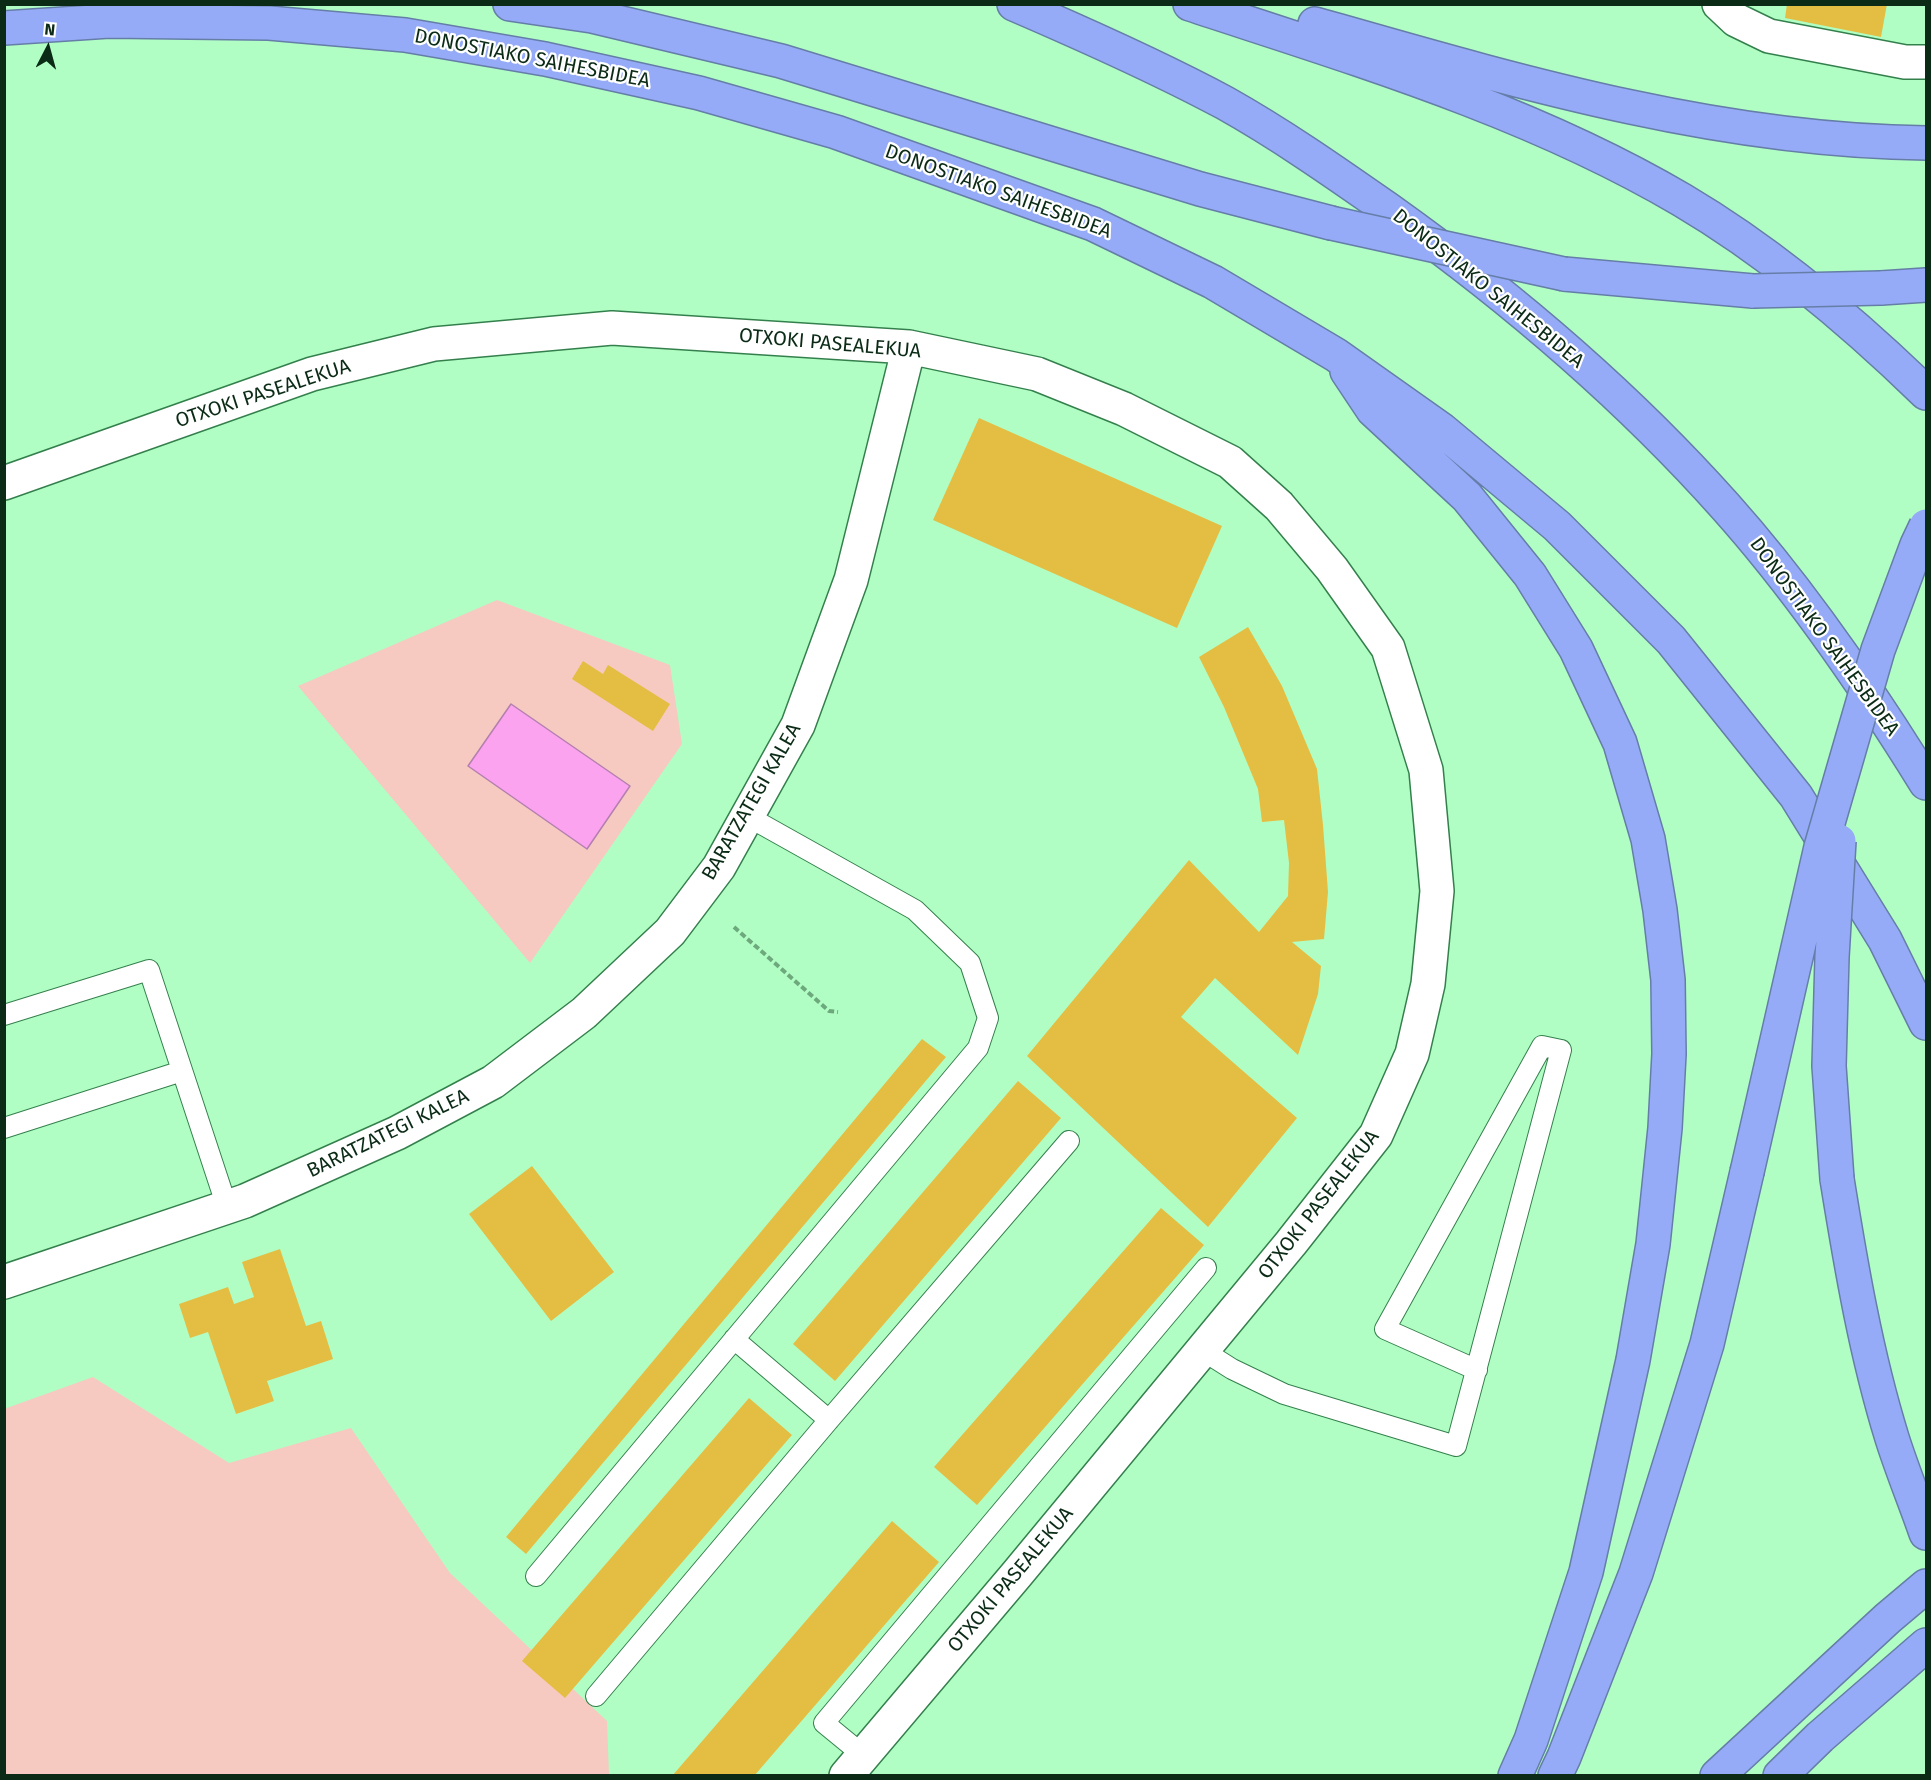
<!DOCTYPE html>
<html>
<head>
<meta charset="utf-8">
<style>
  body { margin:0 }
  #map { position:relative; width:1931px; height:1780px; overflow:hidden; background:#b1fec4; font-family:"Fira Sans",sans-serif }
  canvas { display:block }
  .frame { position:absolute; inset:0; border:6px solid #0b2b16; pointer-events:none }
  .north { position:absolute; left:18px; top:18px; width:60px; height:60px; -webkit-text-stroke:4px #fff; paint-order:stroke; rotate:6deg; font-size:16px; font-weight:700; line-height:24px; text-align:center; color:#0b2b16 }
  .north::after { content:''; display:block; margin:auto; width:21px; height:27px; background:#0b2b16; clip-path:polygon(50% 0,100% 100%,50% 72%,0 100%) }
</style>
</head>
<body>
<div id="map">
<canvas width="1931" height="1780"></canvas>
<div class="frame"></div>
<div class="north">N</div>
</div>
<script>
const ctx = document.querySelector('canvas').getContext('2d');
ctx.lineJoin = 'round';
function paint(path, color) { ctx.fillStyle = color; ctx.fill(path, 'evenodd'); }
function strokePath(path, color, width, dash) { ctx.strokeStyle = color; ctx.lineWidth = width; ctx.lineCap = dash ? 'butt' : 'round'; ctx.setLineDash(dash || []); ctx.stroke(path); }
function write(font, color, halo, rows, align = 'center') {
  ctx.font = font + ' "Fira Sans",sans-serif'; ctx.lineWidth = 4.5; ctx.setLineDash([]); ctx.textBaseline = 'middle'; ctx.strokeStyle = halo; ctx.fillStyle = color; for (const [text, x, y, turn = 0] of rows) {
    ctx.save(); ctx.translate(x, y); ctx.rotate((+turn || 0) * Math.PI / 180); ctx.textAlign = isNaN(turn) ? turn : align; if (halo) ctx.strokeText(text, 0, 0); ctx.fillText(text, 0, 0); ctx.restore();
  }
}
const green = new Path2D(`
  M497,600L670,665L682,744L530,963L298,686Z
  M93,1377L229,1463L351,1428L450,1573L607,1721L609,1775H5L4,1409Z`);
const water = new Path2D(`
  M511,704L630,786L587,849L468,766Z`);
const building = new Path2D(`
  M1787,4H1887L1881,37L1785,18Z
  M979,418L1222,526L1177,628L933,520Z
  M1248,627L1282,686L1317,769L1323,825L1328,892L1324,939L1292,942L1321,966L1318,994L1298,1055L1215,978L1181,1017L1297,1118L1208,1227L1027,1056L1189,860L1259,932L1288,896L1289,863L1284,820L1262,822L1258,789L1224,707L1199,657Z
  M583,661L603,674L608,665L670,704L653,731L572,679Z
  M922,1039L946,1057L526,1554L506,1537Z
  M1018,1081L1061,1118L835,1381L793,1344Z
  M532,1166L614,1272L551,1321L469,1214Z
  M1161,1208L1204,1245L977,1505L934,1467Z
  M280,1249L306,1326L321,1321L333,1359L267,1381L274,1401L236,1414L208,1332L190,1338L179,1304L228,1287L234,1304L254,1297L242,1262Z
  M749,1398L792,1435L565,1698L522,1661Z
  M892,1521L939,1562L754,1776H672Z`);
const path = new Path2D(`
  M734,927L829,1011L838,1012`);
const lane = new Path2D(`
  M4,1015L149,970L227,1207
  M4,1128L182,1071
  M734,1339L829,1420
  M1202,1350L1232,1369L1284,1394L1456,1446L1561,1050L1542,1046L1385,1329L1477,1370
  M536,1576L978,1048L988,1018L970,963L915,910L747,816
  M596,1696L829,1420L1069,1141
  M863,1755L824,1723L1206,1268`);
const street = new Path2D(`
  M1719,4L1736,20L1769,36L1905,62H1926
  M4,483L312,374L434,344L612,328L909,347L1037,374L1124,409L1230,462L1279,506L1332,569L1388,648L1426,770L1437,891L1428,984L1412,1054L1376,1135L1291,1243L1017,1574L846,1776
  M4,1282L245,1201L397,1133L493,1082L584,1013L670,932L719,867L798,725L851,580L909,347`);
const highway = new Path2D(`
  M510,4L592,16L781,61L1200,189L1331,223
  M1014,4C1086,35 1156,66 1225,103C1282,135 1336,173 1389,210C1511,297 1625,394 1725,506C1801,591 1866,686 1926,783
  M1190,4C1357,59 1529,110 1682,200C1770,252 1853,322 1926,393
  M1315,24C1515,81 1717,141 1926,143
  M4,28L109,21L269,23L405,35L545,59L699,93L836,132L1093,224L1213,282L1336,355L1442,430L1557,526L1671,640L1796,796L1885,940L1926,1023
  M1564,274L1753,291
  M1881,288L1926,285
  M1347,371L1373,410L1467,497L1530,575L1576,649L1620,743L1648,839L1660,910L1668,980L1669,1054L1665,1128L1653,1244L1633,1360L1586,1572L1531,1740L1515,1776
  M1837,1179C1851,1266 1866,1354 1892,1438C1902,1470 1915,1501 1926,1533
  M1555,1776L1564,1757L1636,1573L1707,1344L1747,1172
  M1717,1776L1888,1618L1926,1586
  M1780,1776L1820,1737L1926,1645`);
const highwayBridge = new Path2D(`
  M1331,223L1564,274
  M1753,291L1881,288
  M1747,1172L1821,847L1878,650L1917,545L1926,526
  M1837,1179L1829,1066L1832,957L1839,841`);
const streetNames = [
  ["DONOSTIAKO SAIHESBIDEA",532,59,11],
  ["DONOSTIAKO SAIHESBIDEA",998,192,20],
  ["DONOSTIAKO SAIHESBIDEA",1488,289,39],
  ["OTXOKI PASEALEKUA",830,344,5],
  ["OTXOKI PASEALEKUA",263,394,-18],
  ["DONOSTIAKO SAIHESBIDEA",1824,637,54],
  ["BARATZATEGI KALEA",752,802,-60],
  ["BARATZATEGI KALEA",388,1134,-26],
  ["OTXOKI PASEALEKUA",1319,1205,-52],
  ["OTXOKI PASEALEKUA",1011,1580,-50]
];
paint(green, '#f6cac1');
paint(water, '#fca3f0');
strokePath(water, '#b47faf', 1.5);
paint(building, '#e4be43');
strokePath(lane, '#34804d', 22);
strokePath(street, '#34804d', 36);
strokePath(highway, '#657ea8', 36);
strokePath(path, '#6ea97e', 4, [6, 3]);
strokePath(lane, '#fff', 20);
strokePath(street, '#fff', 33);
strokePath(highway, '#96abf7', 33);
strokePath(highwayBridge, '#657ea8', 36, []);
strokePath(highwayBridge, '#96abf7', 33);
write('20px', '#0b2b16', '#fff', streetNames);
</script>
</body>
</html>
